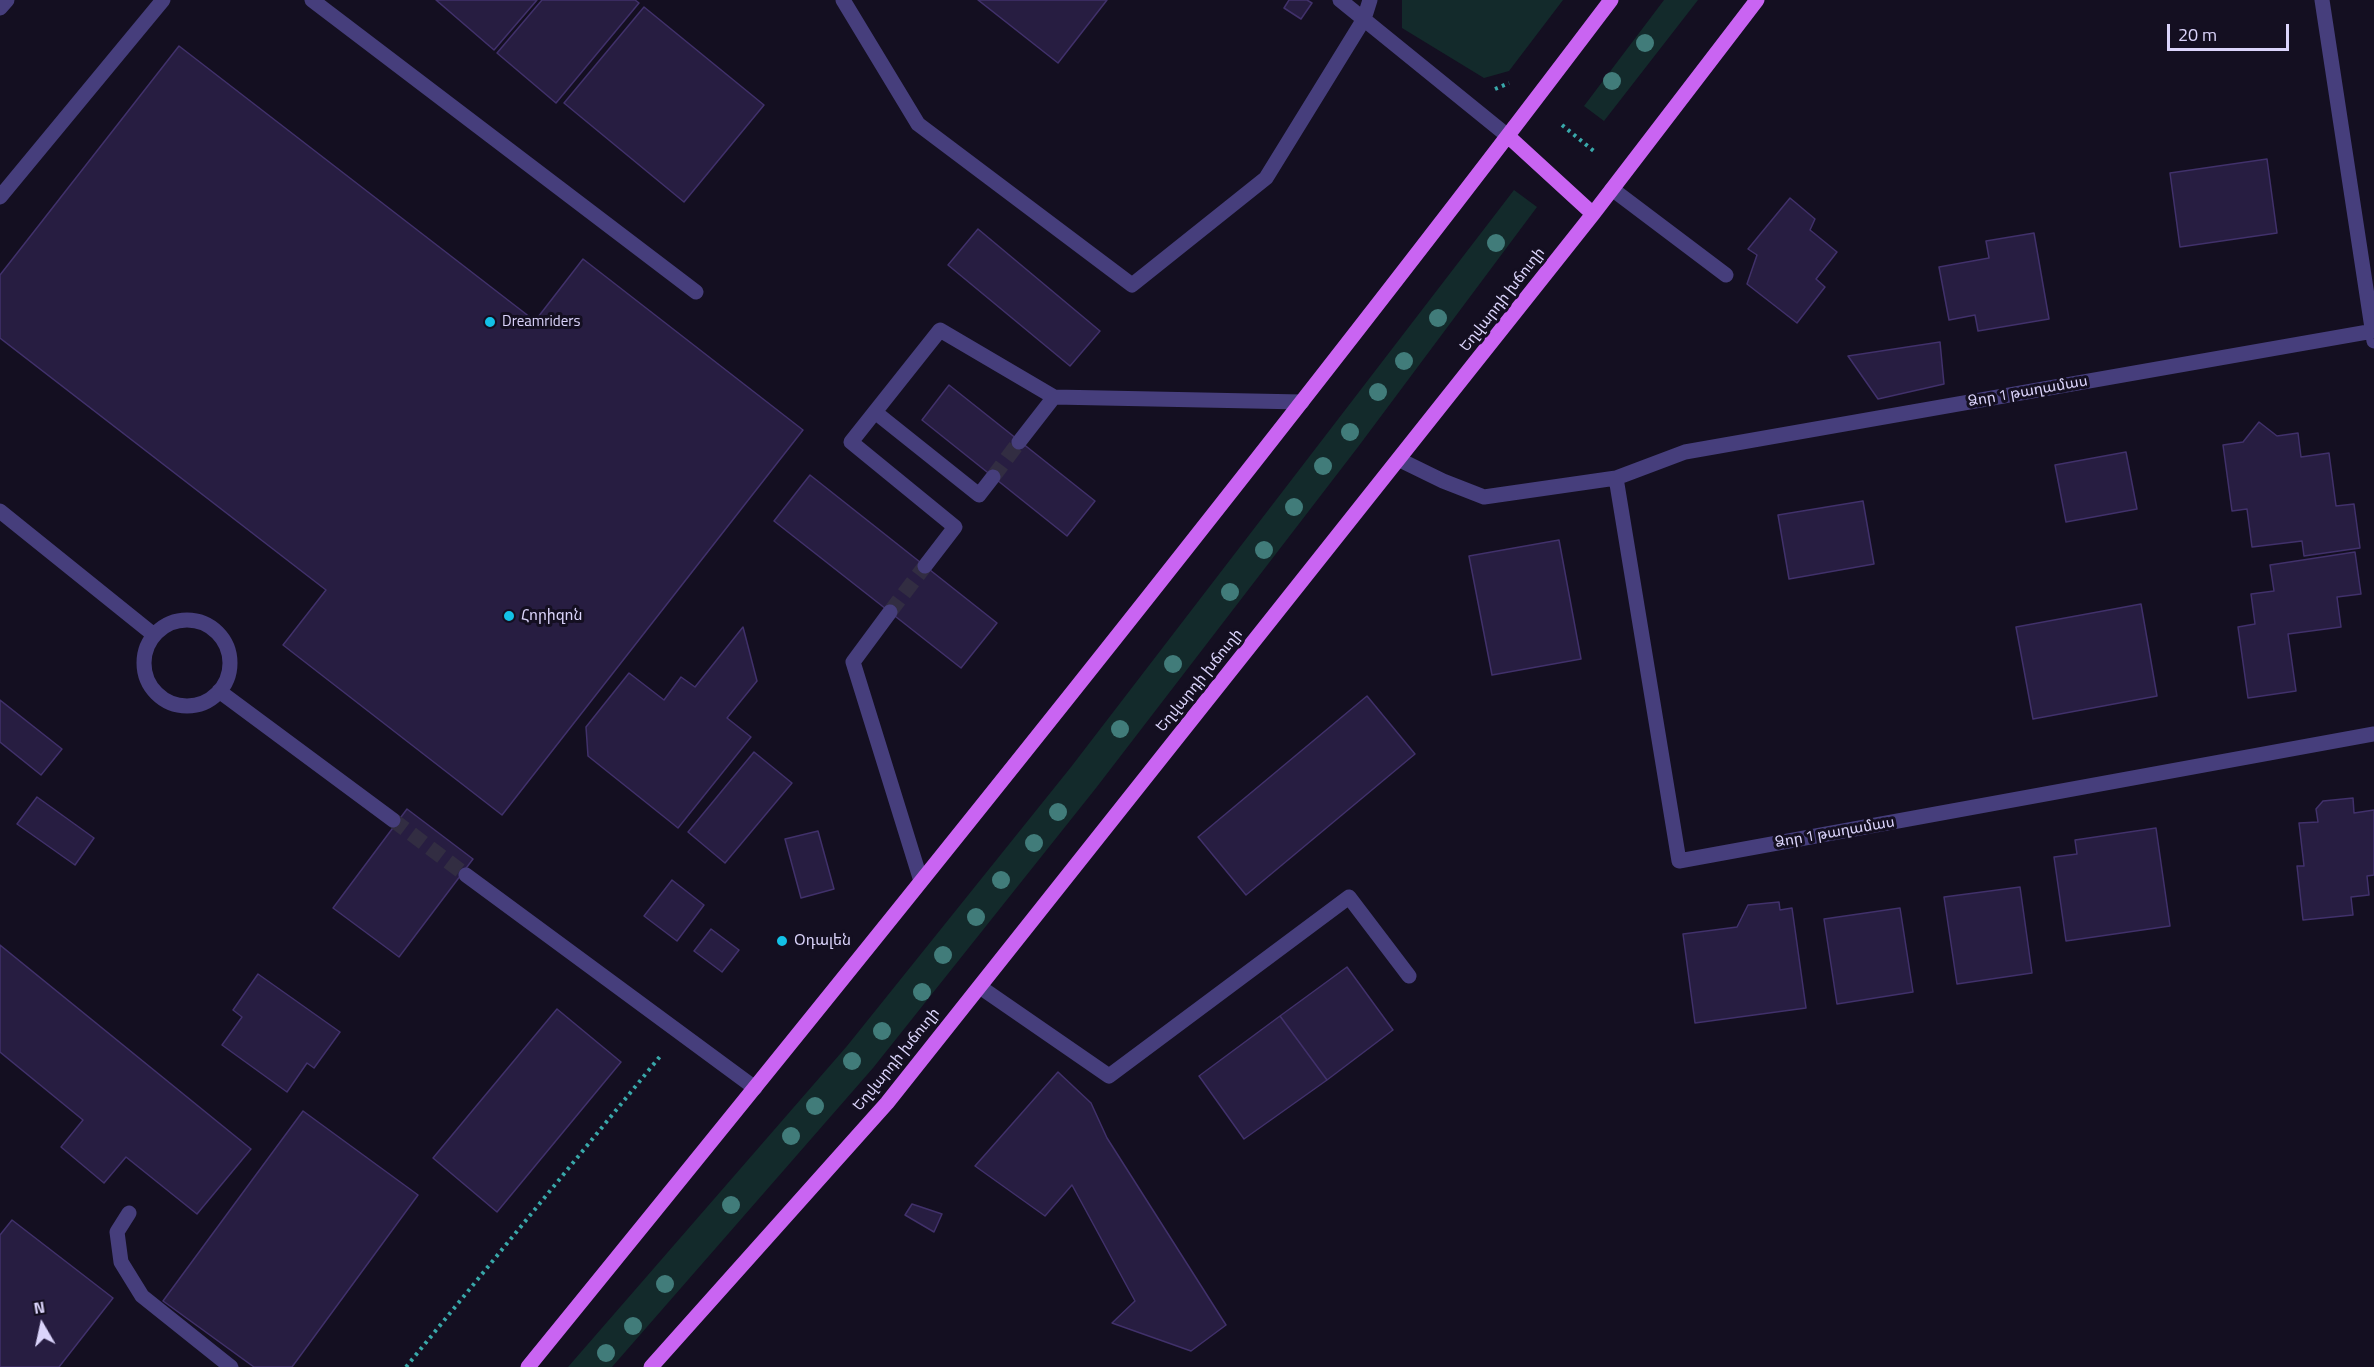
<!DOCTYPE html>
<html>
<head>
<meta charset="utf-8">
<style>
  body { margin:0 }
  #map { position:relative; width:2374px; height:1367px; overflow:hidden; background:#140f21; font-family:"Titillium Web",sans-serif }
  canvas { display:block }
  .north { position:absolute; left:12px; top:1295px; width:60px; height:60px; -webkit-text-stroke:4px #140f21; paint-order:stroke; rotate:351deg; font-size:16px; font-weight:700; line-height:24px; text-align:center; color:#dbd4fb }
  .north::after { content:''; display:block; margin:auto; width:21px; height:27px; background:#dbd4fb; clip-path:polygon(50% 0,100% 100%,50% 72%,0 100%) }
  .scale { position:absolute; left:2167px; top:24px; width:122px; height:27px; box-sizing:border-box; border:3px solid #dbd4fb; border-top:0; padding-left:8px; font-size:18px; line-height:21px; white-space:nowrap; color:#dbd4fb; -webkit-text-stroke:4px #140f21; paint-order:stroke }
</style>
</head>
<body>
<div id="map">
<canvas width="2374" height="1367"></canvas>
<div class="north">N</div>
<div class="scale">20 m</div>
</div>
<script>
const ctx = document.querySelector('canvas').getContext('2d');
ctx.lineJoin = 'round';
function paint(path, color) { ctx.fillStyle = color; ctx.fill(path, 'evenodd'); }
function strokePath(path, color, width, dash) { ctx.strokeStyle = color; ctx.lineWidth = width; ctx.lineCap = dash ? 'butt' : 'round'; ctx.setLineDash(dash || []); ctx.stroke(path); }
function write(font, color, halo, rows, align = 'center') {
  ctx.font = font + ' "Titillium Web","Noto Sans Armenian",sans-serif'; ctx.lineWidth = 6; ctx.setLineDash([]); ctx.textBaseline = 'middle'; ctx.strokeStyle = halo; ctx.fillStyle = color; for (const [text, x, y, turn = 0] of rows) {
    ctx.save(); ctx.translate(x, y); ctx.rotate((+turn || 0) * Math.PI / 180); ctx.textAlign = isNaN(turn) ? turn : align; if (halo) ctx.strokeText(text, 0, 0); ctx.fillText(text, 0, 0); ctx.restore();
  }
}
const green = new Path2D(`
  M1402,0H1563L1509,71L1484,78L1402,28Z
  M1664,0H1698L1604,121L1584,106Z
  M1514,190L1537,207L1358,447L1096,788L873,1068L612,1367H568L847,1046L1071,767Z`);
const building = new Path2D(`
  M436,0H537L494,50Z
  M542,0H635L639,3L556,103L497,53Z
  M978,0H1107L1058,63Z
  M1289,0H1307L1312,3L1301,19L1284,8Z
  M644,7L764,105L684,202L564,103Z
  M179,46L535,321L583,259L803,430L502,815L283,645L326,590L0,338V275Z
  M2267,159L2277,233L2180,247L2170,173Z
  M1790,198L1815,219L1810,230L1837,252L1816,279L1825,287L1797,323L1747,284L1757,255L1748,249Z
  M978,229L1100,331L1070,366L948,265Z
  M2034,233L2049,319L1978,331L1975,315L1949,320L1939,267L1989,258L1986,241Z
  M1940,342L1944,384L1878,399L1848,356Z
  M949,385L1095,501L1067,536L922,420Z
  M2259,422L2277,436L2298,433L2301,457L2329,453L2336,506L2354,504L2360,548L2304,556L2302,541L2252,547L2247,509L2232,511L2223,445L2243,442Z
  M2126,452L2137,509L2066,522L2055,465Z
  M810,475L997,623L961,668L774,521Z
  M1863,501L1874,564L1789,579L1778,515Z
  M1559,540L1581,659L1492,675L1469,556Z
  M2355,552L2361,594L2337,597L2341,627L2288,634L2296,691L2248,698L2238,627L2255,624L2251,594L2274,591L2270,565Z
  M2141,604L2157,696L2033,719L2016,627Z
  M743,627L757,681L727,718L751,737L678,828L588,756L586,727L629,673L664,700L681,677L695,687Z
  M1367,696L1415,754L1246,895L1198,837Z
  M0,700L62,749L41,775L0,742Z
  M754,752L792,783L725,863L688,832Z
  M37,797L94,838L75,865L17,824Z
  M2353,798L2354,813L2374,810V875L2367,876L2369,895L2351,897L2353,915L2303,920L2297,866H2304L2299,823L2318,822L2316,809L2323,801Z
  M407,809L473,859L399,957L333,908Z
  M2156,828L2170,926L2066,941L2054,857L2077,854L2075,840Z
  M818,831L834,889L801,898L785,839Z
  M672,880L704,905L677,941L644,916Z
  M2020,887L2032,973L1957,984L1944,897Z
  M1779,902L1780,910L1792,908L1806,1008L1695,1023L1683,934L1737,927L1748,905Z
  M1900,908L1913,992L1837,1004L1824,919Z
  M711,929L739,950L722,972L694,951Z
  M0,945L251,1149L197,1214L126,1157L104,1183L61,1147L83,1120L0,1052Z
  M1347,967L1393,1030L1327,1080L1280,1016Z
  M258,974L340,1032L314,1068L307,1063L287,1092L222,1045L242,1017L233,1010Z
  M557,1009L621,1062L497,1212L433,1158Z
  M1280,1016L1327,1080L1244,1139L1199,1076Z
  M1058,1072L1091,1103L1107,1138L1226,1325L1191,1351L1112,1323L1135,1301L1072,1185L1045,1216L975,1166Z
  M303,1111L418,1195L292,1367H254L163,1301Z
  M912,1204L942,1214L934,1232L905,1215Z
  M12,1220L113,1298L59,1367H0V1235Z`);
const minorTunnel = new Path2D(`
  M993,477L1019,442
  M890,612L925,566
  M393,820L466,875`);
const path = new Path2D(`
  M1495,89L1509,83
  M1562,125L1595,152
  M406,1367L662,1054`);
const minor = new Path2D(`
  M312,0L696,292
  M843,0L918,124L1132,285L1266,178L1364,19L1370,0
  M1340,0L1509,137
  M2322,0L2374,341
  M0,8L7,0
  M1612,189L1726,275
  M0,197L163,0
  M875,412L979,495L993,477
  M1019,442L1054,397L1302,402
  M1400,460L1443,481L1484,497L1616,478L1685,452L2374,331
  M1616,478L1679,861L2374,734
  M0,511L154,635
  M925,566L955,527L851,442L940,330L1054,397
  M890,612L853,662L921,881
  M144 663a43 43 0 1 1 86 0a43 43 0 1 1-86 0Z
  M219,691L393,820
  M466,875L755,1088
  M980,987L1109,1076L1349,897L1409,976
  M129,1213L117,1232L121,1262L142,1296L231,1367`);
const major = new Path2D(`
  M1509,137L1593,214
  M528,1367C895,916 1260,464 1611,0
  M651,1367L887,1103L1593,214L1757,0`);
const trees = [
  [1645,43],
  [1612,81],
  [1496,243],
  [1438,318],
  [1404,361],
  [1378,392],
  [1350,432],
  [1323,466],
  [1294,507],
  [1264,550],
  [1230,592],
  [1173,664],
  [1120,729],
  [1058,812],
  [1034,843],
  [1001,880],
  [976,917],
  [943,955],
  [922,992],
  [882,1031],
  [852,1061],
  [815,1106],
  [791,1136],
  [731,1205],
  [665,1284],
  [633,1326],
  [606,1353]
];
const markers = [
  [490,322,6,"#13c1e7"],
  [509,616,6,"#13c1e7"],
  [782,941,6,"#13c1e7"]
];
const streetNames = [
  ["Եղվարդի խճուղի",1503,300,-52],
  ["Ձոր 1 թաղամաս",2028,392,-10],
  ["Եղվարդի խճուղի",1200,681,-51],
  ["Ձոր 1 թաղամաս",1835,833,-10],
  ["Եղվարդի խճուղի",897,1060,-51]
];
const poiNames = [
  ["Dreamriders",502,322],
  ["Հորիզոն",521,616],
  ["Օդալեն",794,941]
];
paint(green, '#132a2b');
paint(building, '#271d41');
strokePath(building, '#41316b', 1.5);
strokePath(minorTunnel, '#322d42', 15, [15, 8]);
strokePath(path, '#39a8aa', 4, [3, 4.5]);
strokePath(minor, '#463e7c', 15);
strokePath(major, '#c964f2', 15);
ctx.fillStyle = '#417c7a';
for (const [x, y] of trees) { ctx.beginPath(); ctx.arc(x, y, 9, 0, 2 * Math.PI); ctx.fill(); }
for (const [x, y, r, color] of markers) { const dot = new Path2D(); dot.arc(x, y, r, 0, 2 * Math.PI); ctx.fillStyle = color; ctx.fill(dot); strokePath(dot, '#140f21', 2); }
write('15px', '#dbd4fb', '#140f21', streetNames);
write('15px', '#dbd4fb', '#140f21', poiNames, 'left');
</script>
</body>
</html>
